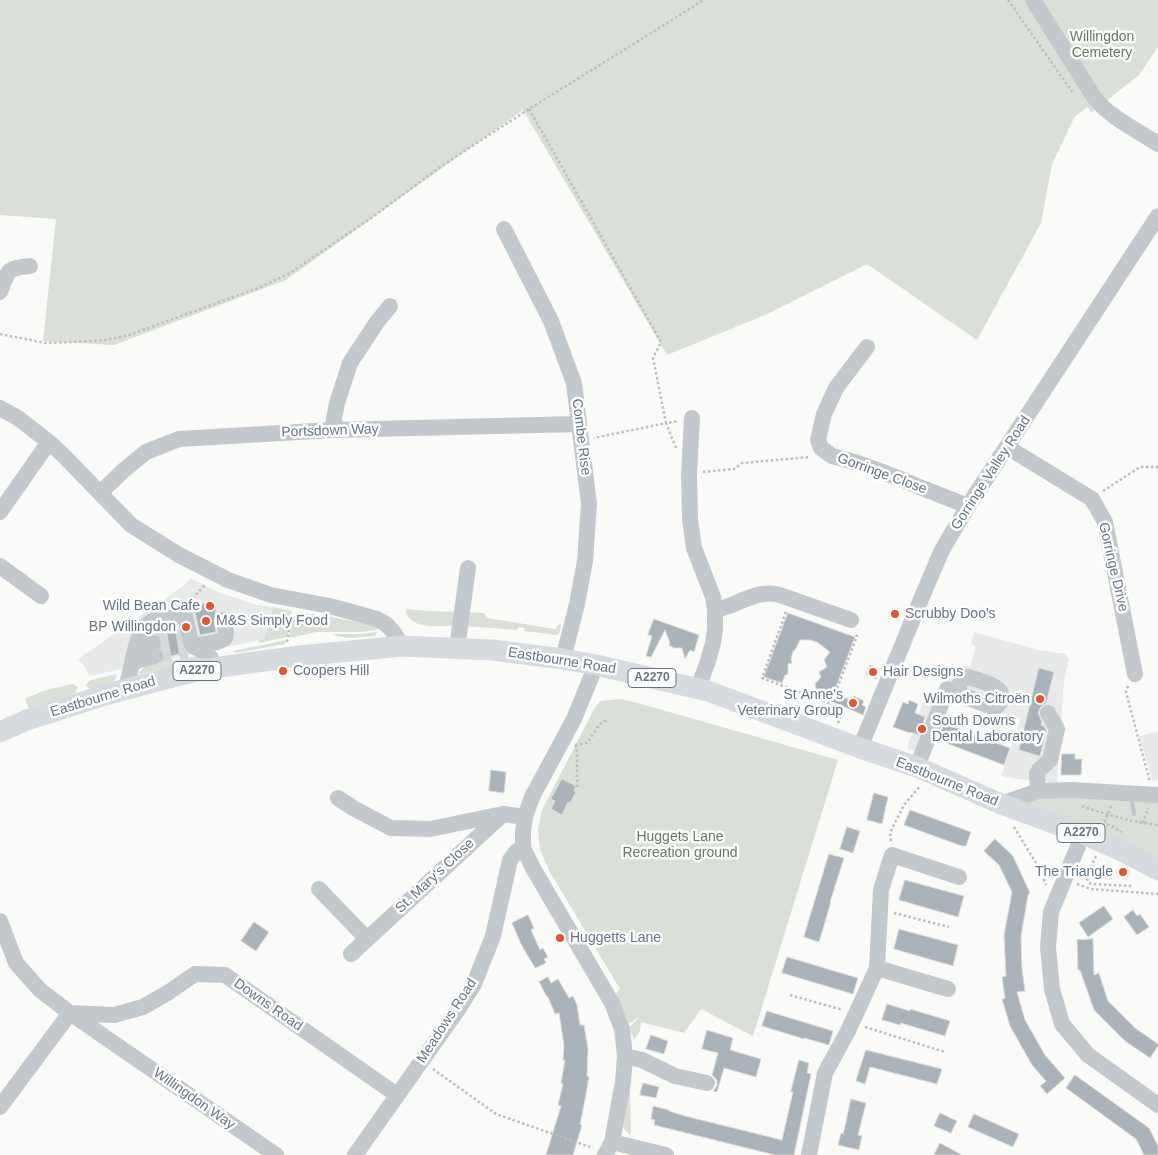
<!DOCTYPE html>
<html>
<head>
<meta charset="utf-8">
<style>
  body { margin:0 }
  canvas { display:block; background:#fafaf8 }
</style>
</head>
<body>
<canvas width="1158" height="1155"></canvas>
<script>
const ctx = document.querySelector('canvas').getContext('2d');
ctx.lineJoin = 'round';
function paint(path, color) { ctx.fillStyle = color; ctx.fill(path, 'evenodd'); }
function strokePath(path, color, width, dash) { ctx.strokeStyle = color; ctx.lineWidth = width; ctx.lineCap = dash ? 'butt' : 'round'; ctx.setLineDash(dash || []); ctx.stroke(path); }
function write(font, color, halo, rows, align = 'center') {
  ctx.font = font + ' Arial,sans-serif'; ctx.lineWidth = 5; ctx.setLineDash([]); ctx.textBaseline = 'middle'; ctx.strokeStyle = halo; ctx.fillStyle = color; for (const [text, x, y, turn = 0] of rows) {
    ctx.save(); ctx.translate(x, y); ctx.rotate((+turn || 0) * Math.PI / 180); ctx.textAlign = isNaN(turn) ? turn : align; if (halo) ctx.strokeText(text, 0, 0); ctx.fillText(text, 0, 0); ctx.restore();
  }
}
const built = new Path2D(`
  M190,578L218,592L257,605L273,607L264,639L89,676L86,668L78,659L186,584Z
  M974,632L1039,650L1065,654L1069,659L1064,681L1057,783L1032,781L1001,776L1021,718L983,712L945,701L927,756L907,748L925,697L937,702L948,673L959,677L964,666L970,667L976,646L971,644Z
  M1158,731V780L1153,782L1141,743L1138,737Z`);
const green = new Path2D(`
  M0,0H1158V47L1139,75L1091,113L1088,107L1075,116L1052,164L1041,223L977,340L867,264L765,315L667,355L523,110L286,280L114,345L43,341L56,219L0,215Z
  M273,607L292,611L287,637L259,643V640L264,639Z
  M406,609L427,611L458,612L454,626C439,626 407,630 406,609Z
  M464,612L484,613L487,618L555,629L561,623L560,632L557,635L524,631L525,628L518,627L517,630L464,626Z
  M301,613L320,615L373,625L377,628V630L360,632H316L289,638L293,617L297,614Z
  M377,632L375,636C360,637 345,640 332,634H360Z
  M286,640L285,644L235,653L233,651Z
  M197,656L199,658L198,660L141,674L139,673L145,666Z
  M117,674V675L112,684L92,690L88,688L86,685L88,682L91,680Z
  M72,684L78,687L75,693L31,710L28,707L25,699L43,691Z
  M620,699L634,702L838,760L753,1036L701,1009L684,1033L641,1022L640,1031L634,1040L629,1027L638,1019L637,1018L629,1024L616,993L620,989L550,872L540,850L538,829L542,810L593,711L600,701Z
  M1046,797L1158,801V860L1131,845L1029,803L1030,800Z
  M627,1090H630L631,1136L624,1129L623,1124Z`);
const stream = new Path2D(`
  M1132,802L1134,814`);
const building = new Path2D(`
  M214,602L216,614L214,621L216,632L200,635L195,613L191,606Z
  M788,613L855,637L834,692L852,701L854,696L864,701L862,705L866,707L863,715L831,701L814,695L816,689L815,684L821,677L819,672L827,667L824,660L830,652L817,642L810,640H800L795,650L793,651L791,659L792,663L788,664V674L785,675L782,683L764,677Z
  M654,619L699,635L694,652L690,650L685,659L682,648H674L669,645L670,643L665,630L651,657L646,656L652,636L648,635Z
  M177,627L181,644L186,653L165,657V653L161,648L163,645L162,640L160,635L153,633L156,630Z
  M870,665L879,669L876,679L866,674Z
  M1039,668L1054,672L1046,703L1043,705L1040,708L1038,713L1042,722L1041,725L1044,726L1046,730L1040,756L1019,750Z
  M909,700L918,704L915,713L925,717L919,735L911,732L910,733L893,727L903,702L908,704Z
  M945,722L952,724V726L977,736L1010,748L1004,765L938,740Z
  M1062,754H1075V759H1082L1081,775H1061Z
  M491,770L506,772L504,793L489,791Z
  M562,779L576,786L574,791L576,792L570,803L568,802L562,815L551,809L555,801L551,799Z
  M874,793L888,797L882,824L867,820Z
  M910,810L971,832L966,846H962L904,825Z
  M847,827L860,831L853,853L840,849Z
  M995,839L1013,856L1030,893L1028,895L1021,936L1022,969L1025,991L1017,992L1025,1020L1045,1055L1065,1078L1047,1094L1040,1086L1046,1081L1032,1065L1010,1026L1002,999L1005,998L1002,977L1006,976L1004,935L1012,892L999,865L984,851Z
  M829,854L844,858L830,902H831L819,942L804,937Z
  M905,880L964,896L958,917L899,900Z
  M1104,906L1113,919L1088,937L1079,923Z
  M1133,910L1137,916L1140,914L1149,927L1137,935L1124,917Z
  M528,915L534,928L531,930L540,950L543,948L548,957L544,959L546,963L535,968L521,944L512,923Z
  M254,922L269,932L256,951L241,941Z
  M899,929L958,945L953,966L894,949Z
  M1093,939L1094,975L1099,973L1108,1001L1135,1028L1158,1044V1046L1150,1058L1125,1041L1094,1010L1080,970H1078L1077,940Z
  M787,957L858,978L853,994L782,973Z
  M548,977L551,983L558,979L569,998L573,996L577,1005L580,1025H584L588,1049L587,1076L589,1077L585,1100L580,1124L582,1125L573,1155H546L561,1106L558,1105L563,1084L561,1083L565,1060H563L564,1046L559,1013L555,1014L548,997H547L539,982Z
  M887,1004L910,1011V1009L950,1021L945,1036L901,1023L900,1025L882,1020Z
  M767,1011L833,1031L829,1045L804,1038V1039L762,1026Z
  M707,1030L733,1038L730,1050L761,1059L756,1077L724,1068L717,1092L713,1091L717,1086V1080L712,1075L718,1053L702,1049Z
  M651,1035L668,1041L664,1054L646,1049Z
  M866,1050L942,1069L937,1084L870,1067L865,1084L856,1081Z
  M799,1060L809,1063L807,1073L811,1074L794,1155H775L654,1125L655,1120L651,1119L653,1106L669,1110V1111L685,1116L782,1140L793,1092H791Z
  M1075,1075L1149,1128L1158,1146V1155H1144L1136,1139L1066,1088Z
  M643,1083L659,1087L656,1098L640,1095Z
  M851,1099L866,1103L858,1135L862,1136L859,1150L838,1145L841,1133L843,1134Z
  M940,1113L957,1121L951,1133L934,1126Z
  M974,1114L1019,1134L1013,1147L968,1127Z
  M940,1143L962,1155H934Z`);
const minorTunnel = new Path2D(`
  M153,643L185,637
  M155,656L187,650`);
const path = new Path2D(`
  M1008,0L1073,93
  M529,109L661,342L653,358L666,423L594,438
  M0,334L46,343L94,341L112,339L129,335L258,288L290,273L371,218L443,165L529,109L680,15L703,0
  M676,448L666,423L679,421
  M703,472L734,469L742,463L810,457
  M1103,491L1140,467H1158
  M189,602L206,584
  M786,612L762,678L831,704
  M287,642L292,613
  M1128,686L1126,692L1150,782
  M838,723L840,717L828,712L857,636L854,634
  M575,745L587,743L600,724L607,720
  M575,745L577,748V789
  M1082,806C1107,815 1132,822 1158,825
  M1111,806L1105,821L1107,824L1122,832
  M1143,823L1148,808
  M1014,827L1039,868L1046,885
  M891,841L890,833L904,805L920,786
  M1096,856L1086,877L1089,883L1092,884L1132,886
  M1077,884L1091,889L1158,894
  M894,913L949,927
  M790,995L843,1010
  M865,1027L945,1052
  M433,1069L496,1114L593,1148`);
const minor = new Path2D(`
  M1033,0L1094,97C1110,118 1137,130 1158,144
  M504,229L551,321L574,383L589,504L585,561L577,604L563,659
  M0,292C8,271 6,268 30,266
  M867,347L836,388L824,414L818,440L821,448L832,456L858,463L896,477L922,488L968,506
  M0,408L18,418L49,442L63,455L131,525L179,555L228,580L271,595L330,606L377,619L386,624L389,627L394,633L402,646
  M692,418L689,475L690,519L694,548L713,597L715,610V629L713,643L707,664L698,688
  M332,430L337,403L350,363L377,322L390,306
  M1007,447L1092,499L1105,522L1135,674
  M100,493L124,470L146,452L179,439L332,430L579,424
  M0,512L49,442
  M0,566L41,596
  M715,610C737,606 758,588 780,595L851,620
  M193,646L217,642L225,638L226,634L224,620
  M136,648L153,643
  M457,648L468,568
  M133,663L139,660L155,656
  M596,665L574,719L532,797L525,817L523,832V848L534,870L612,1003L622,1029L625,1056L623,1082L612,1142L605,1155
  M126,689L136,646L142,629L152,621L185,615L191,642L193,646L204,652L211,658L214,668
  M860,748L924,592L942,550L968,506L1158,216
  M917,767L947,689L990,706H997C1014,688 981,681 968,677C960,677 959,687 957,693
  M1038,791L1037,774L1039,770L1050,760L1057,729L1055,725L1048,713
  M338,798L353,808L391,828L430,829L503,814
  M1001,804L1038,791L1071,790L1158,795
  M1083,834L1051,912L1048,947L1052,989L1062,1024L1088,1055L1158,1105
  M319,889L367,939
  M0,921L16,963L40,990L70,1013L114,1015L143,1007L169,992L195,974L225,975L397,1095
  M351,954L503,814L525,817
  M877,968L948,989
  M625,1056L642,1060L675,1076L707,1083
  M0,1107L70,1013L276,1155
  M612,1142L666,1155
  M355,1155L457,1011L474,984L493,936L510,860L517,851L523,848
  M809,1155L825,1073L848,1031L877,968L881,890L892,855L959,877`);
const major = new Path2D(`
  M0,732L27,720L108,694L199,670L299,656L402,646L492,650L563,659L596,665L708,691L860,748L917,767L1001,804L1083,834L1126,853L1158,870`);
const markers = [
  [210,606,5,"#e4572e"],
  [895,614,5,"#e4572e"],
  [206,621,5,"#e4572e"],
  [186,627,5,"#e4572e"],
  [283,671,5,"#e4572e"],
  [873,672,5,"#e4572e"],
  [1040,699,5,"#e4572e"],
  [853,703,5,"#e4572e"],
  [922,729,5,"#e4572e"],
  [1123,872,5,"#e4572e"],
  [560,938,5,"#e4572e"]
];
const shields = [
  [197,671,48],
  [652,678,48],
  [1081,833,48]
];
const shieldNames = [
  ["A2270",197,671],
  ["A2270",652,678],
  ["A2270",1081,833]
];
const parkNames = [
  ["Willingdon",1102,37],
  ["Cemetery",1102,53],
  ["Huggets Lane",680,837],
  ["Recreation ground",680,853]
];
const streetNames = [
  ["Portsdown Way",330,431,-2],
  ["Combe Rise",581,437,83],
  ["Gorringe Valley Road",991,473,-57],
  ["Gorringe Close",882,474,20],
  ["Gorringe Drive",1113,567,77],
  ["Eastbourne Road",562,661,9],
  ["Eastbourne Road",103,697,-17],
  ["Eastbourne Road",947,782,22],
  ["St. Mary's Close",435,876,-43],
  ["Downs Road",268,1005,35],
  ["Meadows Road",447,1021,-57],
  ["Willingdon Way",194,1099,35]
];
const poiNames = [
  ["Wild Bean Cafe",200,606,"right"],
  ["Scrubby Doo's",905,614],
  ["M&S Simply Food",216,621],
  ["BP Willingdon",176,627,"right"],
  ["Coopers Hill",293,671],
  ["Hair Designs",883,672],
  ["St Anne's",843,695,"right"],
  ["Veterinary Group",843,711,"right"],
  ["Wilmoths Citroën",1030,699,"right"],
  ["South Downs",932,721],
  ["Dental Laboratory",932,737],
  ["The Triangle",1113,872,"right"],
  ["Huggetts Lane",570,938]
];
paint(built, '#e8e9e9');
paint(green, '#dadfd7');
strokePath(stream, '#bbc7cb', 4);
paint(building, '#aab3b9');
strokePath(building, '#dcdcda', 1);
strokePath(minorTunnel, '#d5d9db', 16, [16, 8]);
strokePath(path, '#bbbfc2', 2.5, [2.5, 2.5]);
strokePath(minor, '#c3c8cc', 16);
strokePath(major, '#d6dbdf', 21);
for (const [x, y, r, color] of markers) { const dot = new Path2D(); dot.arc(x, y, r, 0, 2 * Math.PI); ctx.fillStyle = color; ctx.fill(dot); strokePath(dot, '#fff', 2); }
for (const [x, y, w] of shields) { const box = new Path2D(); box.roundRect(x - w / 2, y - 9.5, w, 19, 4); ctx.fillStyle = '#fff'; ctx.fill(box); strokePath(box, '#657683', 1); }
write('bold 12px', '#657683', null, shieldNames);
write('14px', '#687a64', '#fff', parkNames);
write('14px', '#657683', '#fff', streetNames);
write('14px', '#657683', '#fff', poiNames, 'left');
</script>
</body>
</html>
